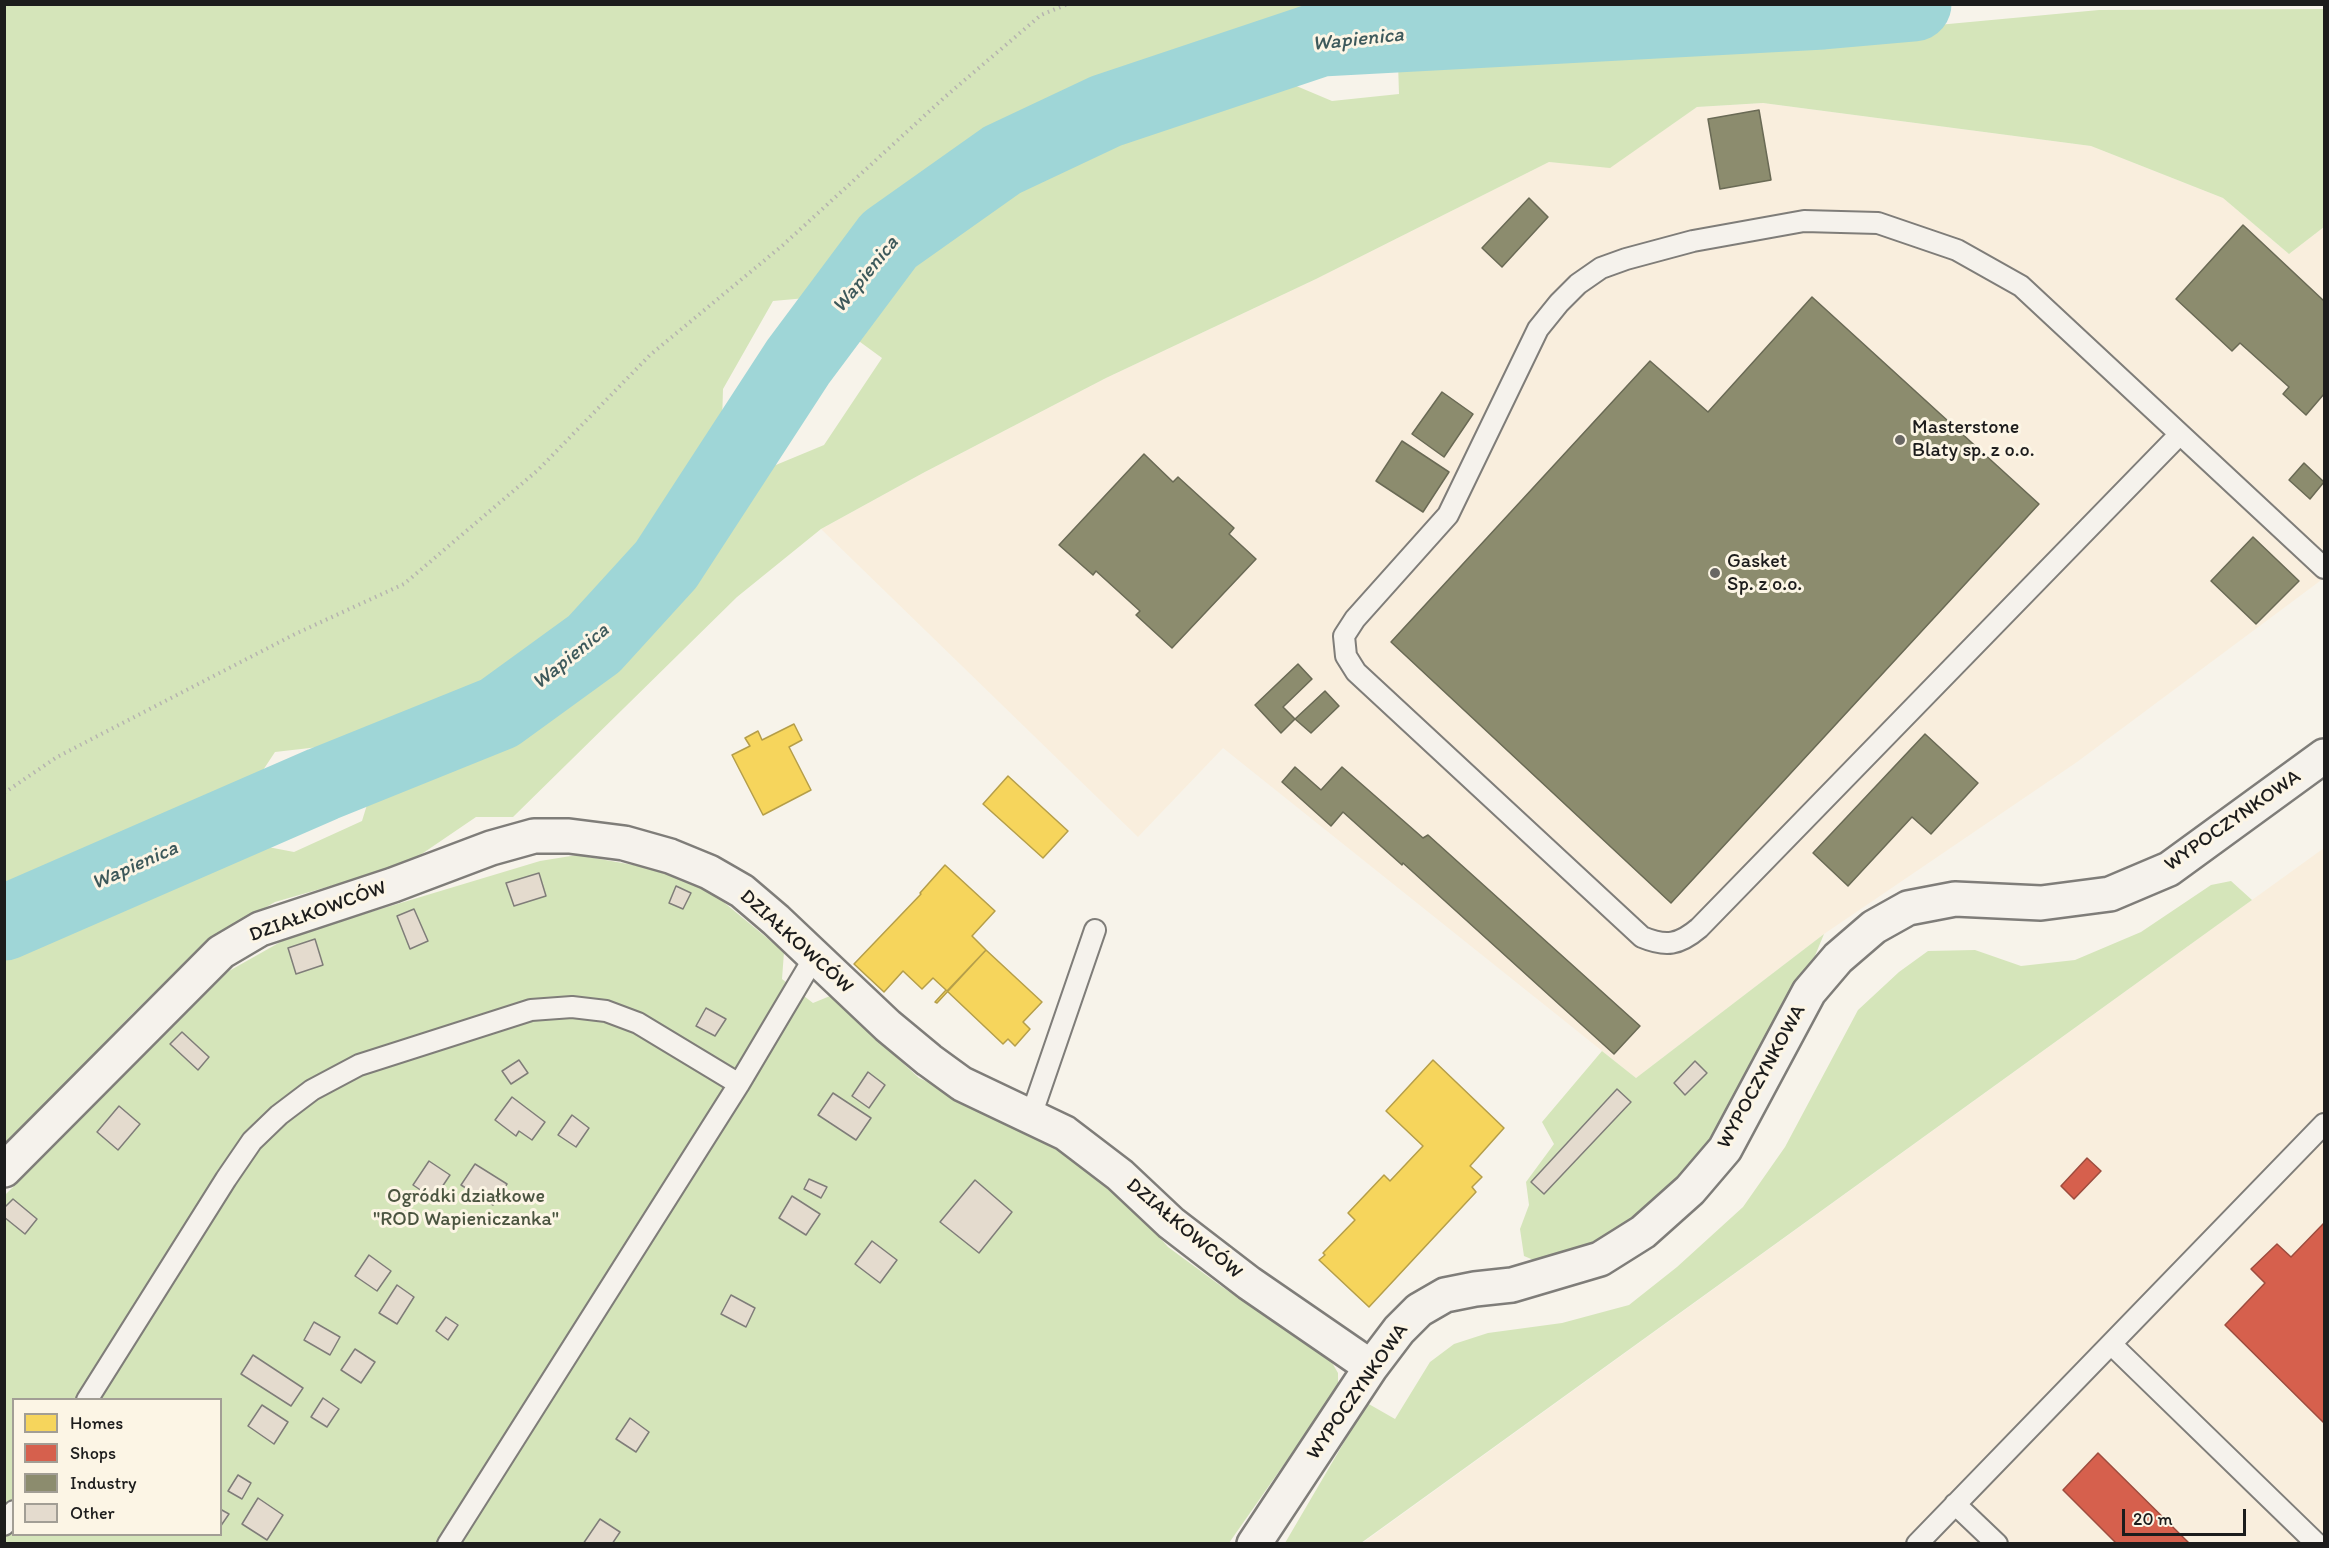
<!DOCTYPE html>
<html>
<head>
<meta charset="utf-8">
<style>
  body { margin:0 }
  #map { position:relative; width:2329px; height:1548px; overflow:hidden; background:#f7f3ea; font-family:Itim,sans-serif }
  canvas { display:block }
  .frame { position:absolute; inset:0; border:6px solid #1c1c1c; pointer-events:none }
  .legend { position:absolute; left:12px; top:1398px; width:210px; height:138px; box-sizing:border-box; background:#fcf5e5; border:2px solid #a29e95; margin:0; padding:8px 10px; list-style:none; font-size:18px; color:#1c1c1c }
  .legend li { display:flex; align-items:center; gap:12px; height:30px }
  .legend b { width:30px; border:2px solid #a29e95 }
  .scale { position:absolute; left:2122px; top:1509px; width:124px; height:27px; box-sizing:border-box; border:3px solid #1c1c1c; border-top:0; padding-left:8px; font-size:18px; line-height:21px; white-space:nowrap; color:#1c1c1c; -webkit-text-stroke:4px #fcf5e5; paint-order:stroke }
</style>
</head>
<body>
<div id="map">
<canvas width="2329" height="1548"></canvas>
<div class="frame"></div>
<ul class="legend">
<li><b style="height:16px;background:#f6d55c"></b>Homes</li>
<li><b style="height:16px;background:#d6604d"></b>Shops</li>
<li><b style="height:16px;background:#8c8c6e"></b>Industry</li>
<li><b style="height:16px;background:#e4dbce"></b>Other</li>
</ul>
<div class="scale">20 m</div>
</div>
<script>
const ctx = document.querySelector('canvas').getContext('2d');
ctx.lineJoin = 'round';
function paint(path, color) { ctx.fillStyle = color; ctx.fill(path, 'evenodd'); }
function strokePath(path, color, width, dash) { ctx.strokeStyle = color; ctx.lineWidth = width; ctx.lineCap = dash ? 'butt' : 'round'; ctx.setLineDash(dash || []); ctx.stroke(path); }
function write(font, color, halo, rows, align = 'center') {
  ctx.font = font + ' Itim,sans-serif'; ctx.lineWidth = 6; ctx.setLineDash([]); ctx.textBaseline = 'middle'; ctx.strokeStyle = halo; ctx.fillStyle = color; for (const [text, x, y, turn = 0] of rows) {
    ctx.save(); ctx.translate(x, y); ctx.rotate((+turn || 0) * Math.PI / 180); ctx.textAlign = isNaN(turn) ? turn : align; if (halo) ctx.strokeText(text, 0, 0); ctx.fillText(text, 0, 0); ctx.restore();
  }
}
const built = new Path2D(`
  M1763,103L2091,146L2223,198L2289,254L2324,227V578L2077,762L1824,934L1636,1078L1223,748L1138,837L821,529L923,473L1106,378L1316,279L1549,162L1610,167L1697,107Z
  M2324,848V1543L1361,1544L2252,900Z`);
const green = new Path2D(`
  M5,4H1338V5L1207,53L1104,83L984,130L871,225L817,297L773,301L723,389L721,457L598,611L494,689L354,756L336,745L275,752L248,793L5,908Z
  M2324,9V227L2289,254L2223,198L2091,146L1763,103L1697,107L1610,168L1549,162L1316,279L1106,378L923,473L821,529L737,597L513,817H476L407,864L275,902L209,940L132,1014L5,1148V949L49,920L242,842L294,852L362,821L370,795L502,734L597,669L771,467L824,445L882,358L856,339L911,257L1019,176L1218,101L1294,85L1332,101L1399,94L1398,63L1841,34L2099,10Z
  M577,855L673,872L709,890L784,952L782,979L813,1003L830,996L919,1078L1039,1133L1080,1158L1134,1208L1168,1247L1221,1286L1331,1361L1338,1373V1387L1229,1543L5,1544V1195L229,971L291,936L540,861ZM14,1400H220V1534H14Z
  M2231,881L2252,900L1361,1543H1285L1367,1403L1395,1419L1430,1362L1454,1344L1488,1333L1562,1323L1629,1305L1677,1267L1743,1207L1785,1147L1858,1010L1899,972L1928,951L1975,950L2021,966L2075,960L2141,932L2211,885Z
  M1824,934L1812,963L1773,1022L1715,1139L1674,1184L1628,1224L1586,1248L1543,1264L1524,1256L1520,1229L1529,1205L1526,1182L1554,1144L1542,1122L1602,1051L1636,1078Z`);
const homes = new Path2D(`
  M794,724L802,740L789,747L811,790L763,815L732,755L750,746L745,738L758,731L762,740Z
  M1008,776L1068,831L1043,858L983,804Z
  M945,865L995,911L972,936L986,950L937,1003L935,1002L946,990L933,978L922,989L903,971L884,992L854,964L921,894L920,893Z
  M986,950L1042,1002L1023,1022L1030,1029L1015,1046L1008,1039L1003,1044L947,991Z
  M1433,1060L1504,1128L1470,1166L1482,1177L1472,1187L1476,1192L1369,1307L1319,1260L1325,1255L1323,1253L1355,1220L1348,1213L1384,1175L1390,1181L1423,1146L1386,1111Z`);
const shops = new Path2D(`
  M2087,1158L2101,1171L2074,1199L2061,1186Z
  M2324,1223V1423L2225,1325L2265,1283L2251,1269L2277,1244L2291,1257Z
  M2098,1453L2190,1544H2117L2063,1490Z`);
const industry = new Path2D(`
  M1759,110L1771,180L1720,189L1708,119Z
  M1529,198L1548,217L1502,267L1482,248Z
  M2243,225L2324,301V394L2306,415L2283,394L2289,387L2240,343L2232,351L2176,299Z
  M1812,297L2039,504L1671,903L1391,642L1650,361L1708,412Z
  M1442,392L1473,414L1444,457L1412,434Z
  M1402,441L1449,472L1423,512L1376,481Z
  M1144,454L1173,482L1178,477L1234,528L1229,534L1256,559L1172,648L1136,615L1140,611L1096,571L1093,575L1059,545Z
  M2304,463L2324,482L2310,499L2289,480Z
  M2253,537L2299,581L2256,624L2211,581Z
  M1298,664L1312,679L1283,707L1295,719L1281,733L1255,705Z
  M1325,691L1339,706L1311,733L1295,719Z
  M1925,734L1978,783L1931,834L1912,817L1848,886L1813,853Z
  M1295,767L1321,790L1342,767L1423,838L1428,835L1640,1026L1614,1054L1403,863L1402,865L1343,812L1331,826L1282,782Z`);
const river = new Path2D(`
  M4,923L323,784L499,713L594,644L666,565L798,362L889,240L1002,160L1106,111L1321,39L1823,12L1914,4`);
const building = new Path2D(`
  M539,873L546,896L514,906L506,883Z
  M676,886L691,893L683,909L669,903Z
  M414,909L428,941L410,949L397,916Z
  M315,939L323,965L296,974L288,948Z
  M706,1008L726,1019L715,1036L696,1026Z
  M182,1032L209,1057L198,1070L170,1044Z
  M519,1060L528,1073L511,1084L502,1071Z
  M1695,1061L1707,1073L1685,1095L1674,1083Z
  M868,1072L885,1085L869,1108L852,1096Z
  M1617,1089L1631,1102L1544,1194L1531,1182Z
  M833,1093L871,1118L856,1140L818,1115Z
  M512,1097L545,1122L532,1140L519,1131L516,1136L495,1120Z
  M119,1106L140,1124L118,1150L97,1132Z
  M572,1115L589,1128L576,1147L558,1135Z
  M429,1161L450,1175L434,1199L413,1185Z
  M475,1164L507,1184L493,1205L461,1185Z
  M809,1179L827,1187L821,1198L804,1189Z
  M975,1180L1012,1212L979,1253L940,1222Z
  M792,1196L820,1214L806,1235L779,1218Z
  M13,1199L37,1219L25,1234L4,1217V1208Z
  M872,1241L897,1260L880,1283L855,1264Z
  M369,1255L391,1271L377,1291L355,1276Z
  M397,1285L414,1297L397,1324L379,1313Z
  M731,1295L755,1308L746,1327L721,1314Z
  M446,1317L458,1325L448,1340L436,1331Z
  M314,1322L340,1337L330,1355L304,1340Z
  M355,1349L375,1362L361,1383L341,1370Z
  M253,1355L303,1388L291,1406L241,1374Z
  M323,1398L339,1409L327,1427L311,1417Z
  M262,1405L288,1422L274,1444L248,1426Z
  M630,1418L649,1432L636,1452L616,1439Z
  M238,1475L251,1483L242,1499L228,1491Z
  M258,1498L283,1515L267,1540L242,1524Z
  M220,1509L229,1514L220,1527Z
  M600,1519L620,1532L612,1544H583Z`);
const path = new Path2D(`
  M4,793L57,757L295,634L404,584L538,470L650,355L783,245L946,96L1041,15L1068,4`);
const lane = new Path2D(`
  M2180,434L1699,928C1679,945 1666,947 1642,937L1356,672L1346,656L1344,636L1355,619L1448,515L1538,329L1559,303L1578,284L1601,268L1626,259L1693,241L1804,221L1878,223L1957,250L2021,286L2324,568
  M1031,1116L1095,930
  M2111,1344L2317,1544
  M87,1400L226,1179L252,1141L279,1115L312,1090L359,1065L531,1010L572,1007L606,1011L638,1023L739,1084
  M1955,1504L1997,1544
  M4,1525L14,1511
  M448,1544L739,1084L815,956
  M1917,1544L2324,1124`);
const street = new Path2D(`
  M4,1170L221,952L260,929L393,885L491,848L534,836H569L624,843L670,856L709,872L742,891L776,920L888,1026L929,1060L962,1084L1065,1133L1120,1175L1171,1223L1249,1283L1371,1367
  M1254,1544L1371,1367L1399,1330L1419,1310L1445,1295L1475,1289L1512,1285L1600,1259L1643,1232L1690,1190L1725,1149L1809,992L1838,958L1874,927L1908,908L1955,899L2041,903L2110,894L2169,869L2324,756`);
const markers = [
  [1900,440,6,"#696764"],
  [1715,573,6,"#696764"]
];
const poiNames = [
  ["Masterstone",1912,428],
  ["Blaty sp. z o.o.",1912,451],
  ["Gasket",1727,562],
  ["Sp. z o.o.",1727,585]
];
const streetNames = [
  ["WYPOCZYNKOWA",2233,821,-35],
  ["DZIAŁKOWCÓW",318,912,-20],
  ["DZIAŁKOWCÓW",796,942,42],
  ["WYPOCZYNKOWA",1762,1077,-61],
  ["DZIAŁKOWCÓW",1184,1229,40],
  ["WYPOCZYNKOWA",1358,1392,-55]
];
const parkNames = [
  ["Ogródki działkowe",466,1197],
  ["\"ROD Wapieniczanka\"",466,1220]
];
const waterNames = [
  ["Wapienica",1358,40,-6],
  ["Wapienica",866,275,-51],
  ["Wapienica",571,657,-39],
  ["Wapienica",135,866,-24]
];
paint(built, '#f9eedd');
paint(green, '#d5e5ba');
paint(homes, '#f6d55c');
strokePath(homes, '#b59e49', 1.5);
paint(shops, '#d6604d');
strokePath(shops, '#9e4c3e', 1.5);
paint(industry, '#8c8c6e');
strokePath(industry, '#6a6a55', 1.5);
strokePath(river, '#9fd6d7', 75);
paint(building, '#e4dbce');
strokePath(building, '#7f7d79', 1.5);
strokePath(lane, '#7f7d79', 24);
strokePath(street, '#7f7d79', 38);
strokePath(path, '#b6b4af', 4, [1.5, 4.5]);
strokePath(lane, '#f5f2ec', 20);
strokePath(street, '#f5f2ec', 33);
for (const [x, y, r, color] of markers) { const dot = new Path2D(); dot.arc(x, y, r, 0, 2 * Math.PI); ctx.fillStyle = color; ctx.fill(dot); strokePath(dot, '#fcf5e5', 2); }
write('20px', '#1c1c1c', '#fcf5e5', poiNames, 'left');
write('20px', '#1c1c1c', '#fcf5e5', streetNames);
write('20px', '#4b5540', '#fcf5e5', parkNames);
write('italic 21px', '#3d595b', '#fcf5e5', waterNames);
</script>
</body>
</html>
